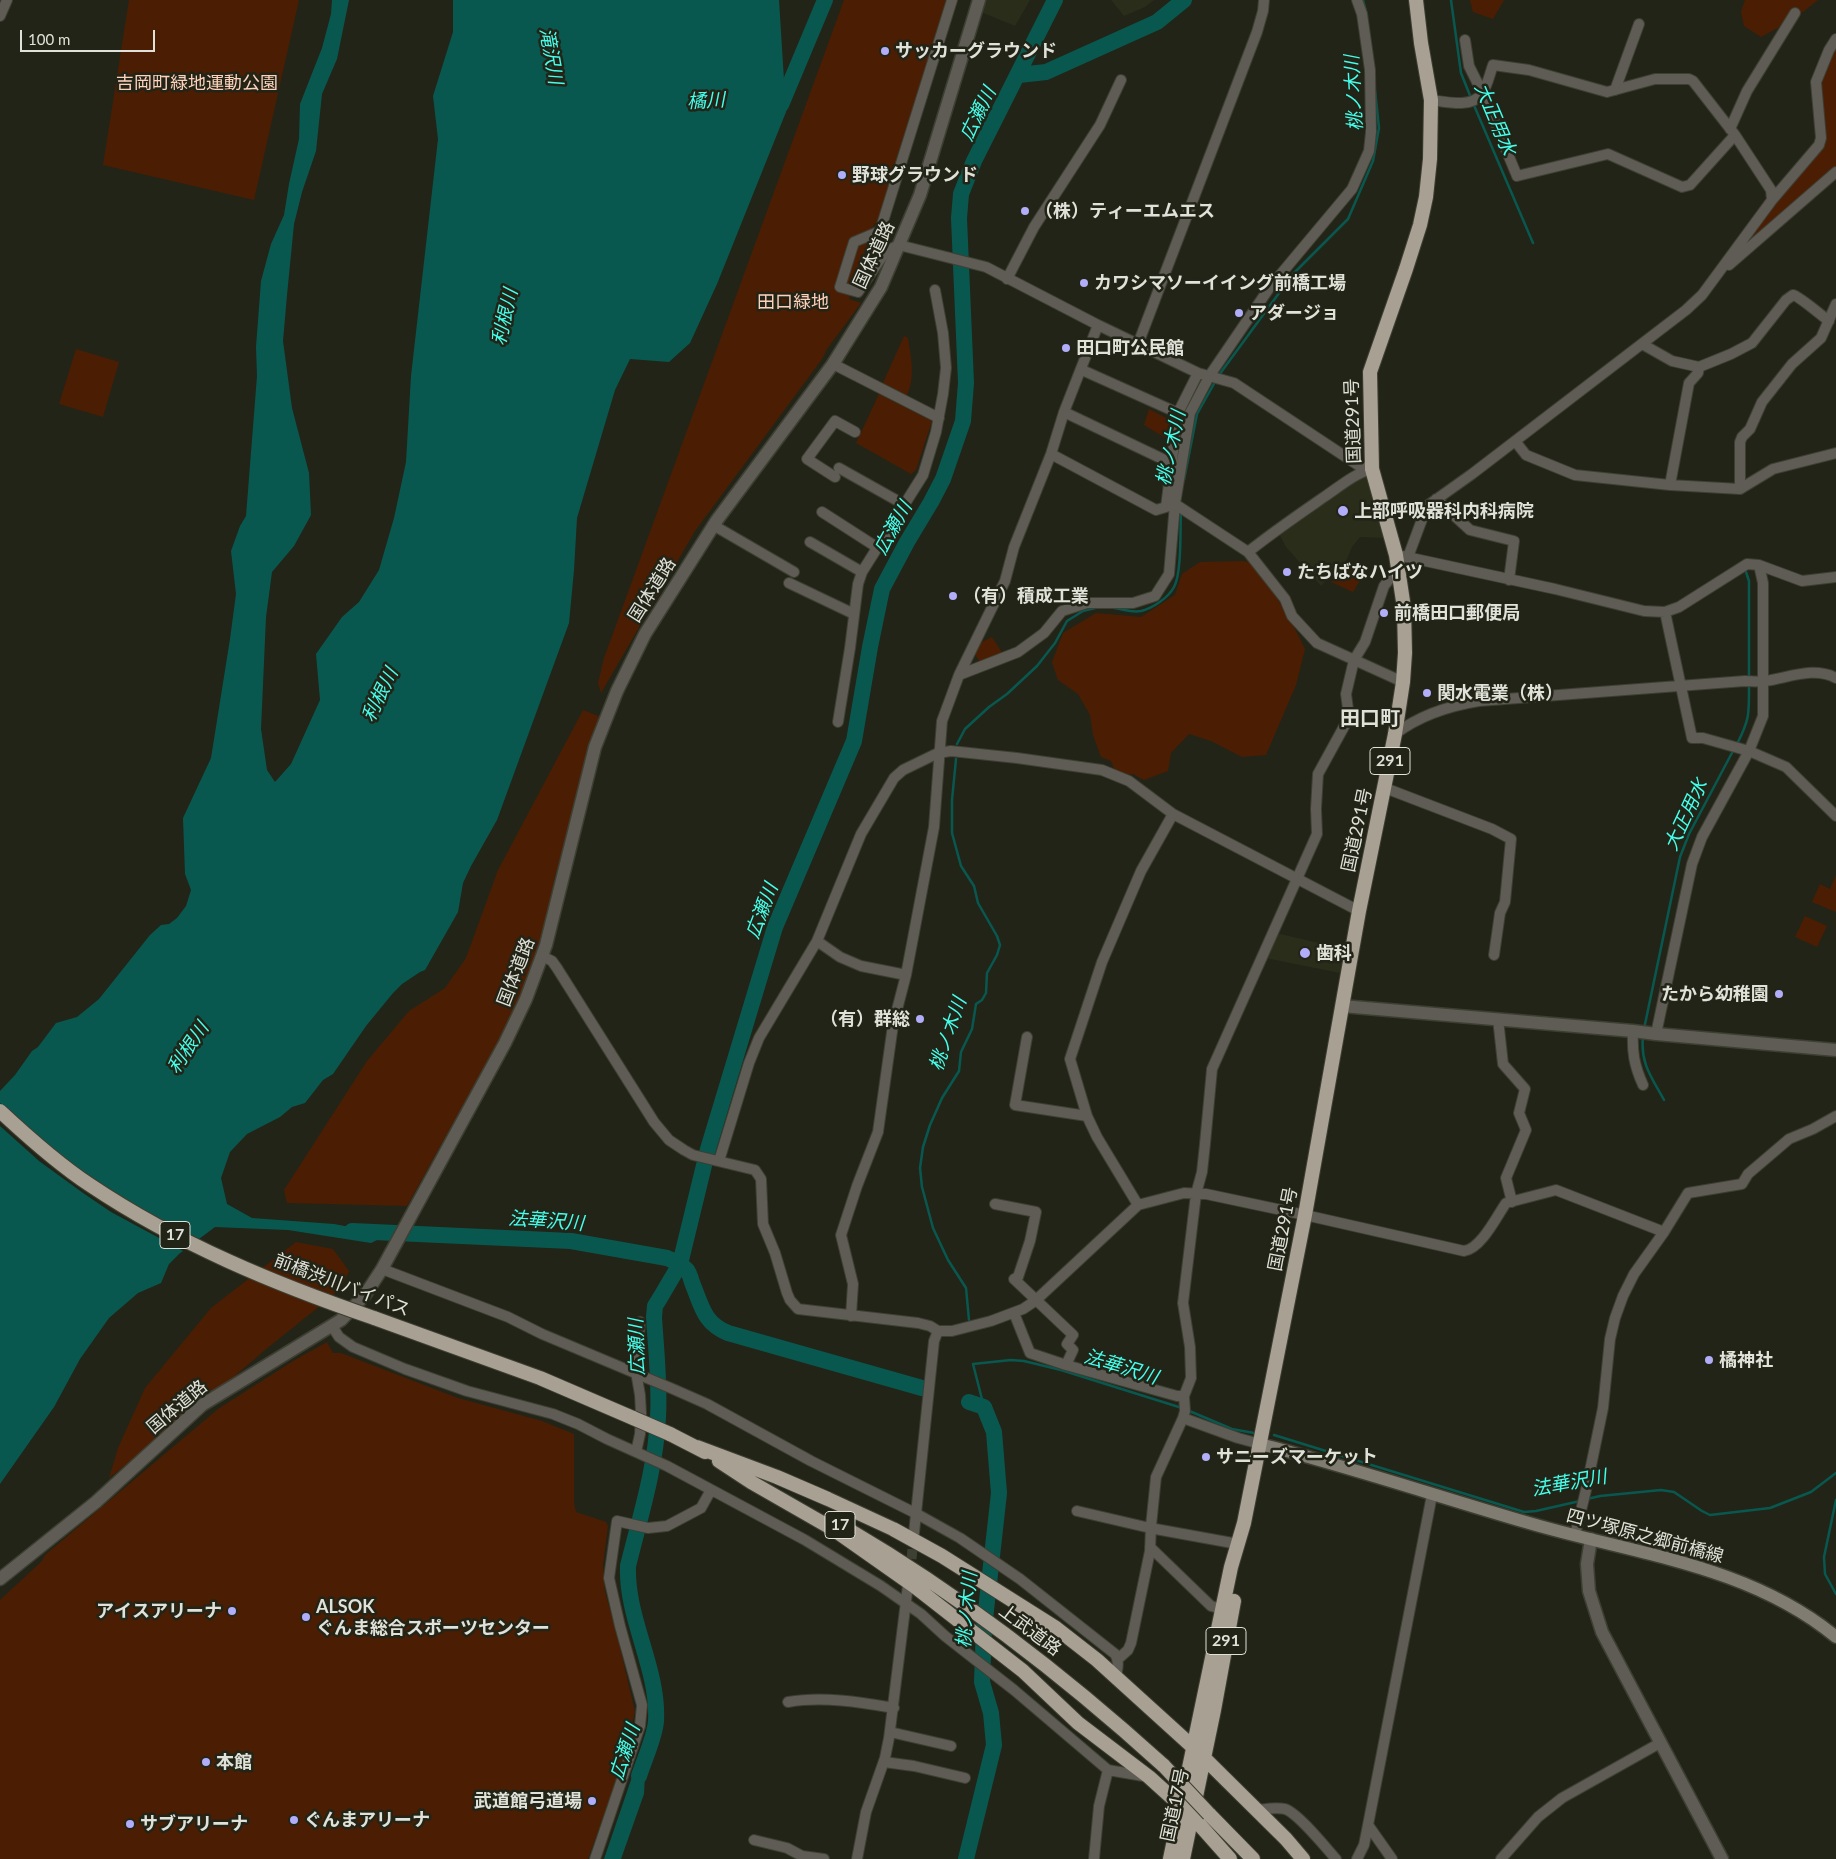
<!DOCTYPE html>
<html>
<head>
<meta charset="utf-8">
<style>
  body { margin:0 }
  #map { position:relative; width:1836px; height:1859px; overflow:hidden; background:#222417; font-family:Lato,sans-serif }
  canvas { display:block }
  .scale { position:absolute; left:20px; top:30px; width:135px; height:22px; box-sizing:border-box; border:2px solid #e0e2d9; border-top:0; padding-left:6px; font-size:15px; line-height:18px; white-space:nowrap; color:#e0e2d9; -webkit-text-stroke:4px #222417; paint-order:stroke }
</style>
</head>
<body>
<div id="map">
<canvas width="1836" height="1859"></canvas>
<div class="scale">100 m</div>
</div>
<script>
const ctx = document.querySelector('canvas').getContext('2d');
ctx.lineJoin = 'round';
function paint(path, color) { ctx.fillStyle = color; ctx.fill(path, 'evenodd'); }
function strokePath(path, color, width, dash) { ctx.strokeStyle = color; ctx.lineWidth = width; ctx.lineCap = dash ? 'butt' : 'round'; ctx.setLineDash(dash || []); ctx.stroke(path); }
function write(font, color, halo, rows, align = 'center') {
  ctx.font = font + ' Lato,"Noto Sans JP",sans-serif'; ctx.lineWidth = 5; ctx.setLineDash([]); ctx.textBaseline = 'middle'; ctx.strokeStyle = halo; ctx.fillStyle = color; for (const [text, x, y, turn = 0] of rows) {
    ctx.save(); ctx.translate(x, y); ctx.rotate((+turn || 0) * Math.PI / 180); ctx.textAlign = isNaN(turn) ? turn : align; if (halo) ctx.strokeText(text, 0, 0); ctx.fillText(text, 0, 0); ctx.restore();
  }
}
const built = new Path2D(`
  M979,0H1030L1015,26L976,10Z
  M1111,0H1154L1145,7L1124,16Z
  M1366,474L1384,538L1360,537L1352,547L1347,559L1321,586L1286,547L1278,532Z
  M1276,933L1345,949L1340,973L1265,958Z`);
const green = new Path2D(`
  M129,0H299L254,200L103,165Z
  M844,0H949L902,141L903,142L878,222L874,224L849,299L861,303L827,349L822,359L695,531L601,693L598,683L604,658Z
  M1470,0H1504L1493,19L1473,12Z
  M1745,0H1818L1794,19L1761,37L1744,26L1741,12Z
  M1836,46V168L1741,252L1775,201L1824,140L1826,127L1819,94L1820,80Z
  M904,336L908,338C911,358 916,378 906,397L882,385Z
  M76,349L119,362L103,417L59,404Z
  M879,394L932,421L916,470L911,474L856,443Z
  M1149,409L1170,420L1167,439L1144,425Z
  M1242,561L1249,562C1272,588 1290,617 1305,649L1296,685L1266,755L1242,757L1211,741L1189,734L1171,753L1168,771L1144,780L1133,774L1117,776L1111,761L1101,757L1093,735L1090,715L1078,694L1058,680L1052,662L1063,633L1096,613L1141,617L1175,595L1182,574L1200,562Z
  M1351,562L1367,569L1353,592L1331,582Z
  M992,637L1003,654L980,663L974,652L978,644Z
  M583,710L601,717L581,775L572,816L555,877L543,936L532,969L498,1042L407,1206L287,1203L284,1190L367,1061L409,1011L445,988L466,958L498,870Z
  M1836,875V912L1812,902L1820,884L1830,889Z
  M1805,916L1827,926L1817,947L1795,937Z
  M296,1242L333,1249L349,1271L341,1289L265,1350L186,1418L109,1478L118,1448L145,1388L211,1308Z
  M327,1342L333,1353H341L458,1398L542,1421L574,1434V1503L576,1512L606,1522L608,1526L603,1565L605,1592L617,1635L635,1712L617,1778L588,1859H0V1600L42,1561L45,1555L218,1409L293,1361Z`);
const water = new Path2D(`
  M332,0H349L337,59L322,94L316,151L302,192L294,224L287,295L283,341L292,408L309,473L311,515L294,546L272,572L266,617L261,729L267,770L275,782L291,764L320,700L316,654L342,617L359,602L379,570L394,518L406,462L411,376L438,139L433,96L453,32V0H779L786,112L717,284L690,343L669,362L630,359L615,390L577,518L574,570L569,623L497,820L471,866L463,883L458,912L425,970L420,972L402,984L393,993L366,1026L333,1074L323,1080L305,1103L292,1107L280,1117L247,1134L230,1152L221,1178L227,1204L252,1218L334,1224L371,1231L379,1239L371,1243L288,1230L215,1227L179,1254L169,1264L161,1283L138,1293L109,1318L80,1359L54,1407L0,1484V1091L15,1075L32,1051L38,1047L56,1023L77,1017L99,999L150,935L161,925L169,924L177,918L186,906L191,890L185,874L183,818L211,758L230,639L236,594L231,551L240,526L246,516L257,376L256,347L261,281L271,244L284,215L289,184L299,139L300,104L322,48L331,14Z
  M647,1733L644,1794L621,1859H604Z`);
const pier = new Path2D(`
  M0,1103L50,1147L92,1178L148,1214L200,1241L185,1252L111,1212L83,1193L39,1161L0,1126Z`);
const stream = new Path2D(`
  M1363,0L1367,15
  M1451,0L1461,73L1471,98
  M1473,103L1533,243
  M1219,375L1293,274L1348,219L1373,161L1379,128L1375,90
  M1184,480L1197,414L1215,382
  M1746,572L1749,581V679
  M1114,608C1123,609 1132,613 1141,611C1153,608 1168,598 1174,587C1182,573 1180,527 1181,510
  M957,744L965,729L989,707L1007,694L1037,666L1055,643L1067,621L1083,611L1099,607
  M1737,744C1750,719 1749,713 1749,685
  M956,759L952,800V833L961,866L974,886L978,903L997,936L1000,945L997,955L987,973L986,993L982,1000L976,1004L972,1029L961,1052L959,1071L942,1098L930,1125L923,1147L920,1168L922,1187L933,1228L948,1260L966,1288L969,1320
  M1644,1029L1680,857L1689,834L1734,749
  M1643,1037C1640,1063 1652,1078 1664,1100
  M984,1407L973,1364L1011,1360L1024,1361L1061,1370L1182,1408
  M1187,1410L1232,1429L1254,1433
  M1274,1435L1524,1512L1536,1511L1580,1501
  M1587,1499L1600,1496L1661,1490L1674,1492L1702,1511L1710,1515L1770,1508L1811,1492L1836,1473
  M1836,1500L1824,1557L1825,1574L1836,1594`);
const river = new Path2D(`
  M1019,75L1046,72L1157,22L1184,0
  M770,108L781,105L825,0
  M352,1231L571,1241L667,1258C674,1261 682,1264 687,1270C690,1274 691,1280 693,1285C702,1307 704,1323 728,1333L922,1388
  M639,1776C644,1760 655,1737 656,1721C659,1669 626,1619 628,1566C640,1517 656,1467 658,1417C660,1384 656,1350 654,1317L655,1306L660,1298L680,1264L708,1149L775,927L854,741L870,647L882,589L907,542L931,502L943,479L963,421L966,383L959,218L961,194L974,161L1055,0
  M966,1859L994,1745L991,1713L982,1682L984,1628L999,1493L994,1432L984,1407L969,1402`);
const minorTunnel = new Path2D(`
  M910,1574L914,1534`);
const minor = new Path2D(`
  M952,0L880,231L854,242L840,287L858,292L886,251L899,245L986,267L1098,325L1198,373L1234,383L1361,467L1372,469
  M0,16L7,0
  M1465,40L1469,66L1483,94L1517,176L1608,154L1682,187L1690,185L1735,135
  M1615,90L1639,24
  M1431,100C1447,102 1470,108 1481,95C1487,88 1490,73 1493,65L1529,70L1607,92L1655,79H1689L1693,81L1735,135L1771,190L1772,200
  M1730,129L1747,91L1795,13
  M1729,265L1836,172
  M1007,279L1034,227L1100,125L1121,80
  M1138,344L1257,32L1263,11L1264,0
  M1642,344L1672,361L1699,367L1731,354L1752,343L1786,300L1793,295C1799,296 1822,316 1829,321
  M833,364L939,418
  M1082,370L1178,413
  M1064,412L1171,463
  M1515,441L1526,455L1575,475L1670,485L1740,489L1773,469L1836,453
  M1051,454L1156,510L1166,507L1178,413L1198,373
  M839,468L905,505
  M835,477L807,459L835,421L855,432
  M1670,485L1689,383L1698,373L1699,367
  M1740,489V442L1742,437L1750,429L1762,402L1792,364L1821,338L1836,304
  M1436,499L1470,530L1514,541L1509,580
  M1175,504L1248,552L1285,599L1292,616L1317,643L1403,682
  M822,512L878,548
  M713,525L794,572
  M810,542L862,572
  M1248,552C1273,532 1298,515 1324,497C1339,487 1354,474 1371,469
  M1402,556L1555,589L1644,611L1665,612L1679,607L1747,564L1759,565L1802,581L1836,577
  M1408,557L1427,506L1472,474L1686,310L1702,295L1772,200L1819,145L1821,138L1816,82L1829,50L1836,39
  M789,583L854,614
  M1665,612L1692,738H1703L1749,751L1786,767L1836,816
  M959,675L1018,652L1044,633L1062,611L1087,603H1133L1155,596L1169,574L1175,504L1190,413L1210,375L1270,287L1352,189L1369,151L1371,132L1370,70L1362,14L1357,0
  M838,722L850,648L858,584L862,572L923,475L936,432L943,394L946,368L943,333L935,290
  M1395,734C1420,715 1448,706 1479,701L1745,681C1751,681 1758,682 1765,681C1788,678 1814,666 1836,678
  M1385,788L1492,829L1511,839L1505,902L1500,913L1494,955
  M817,941L840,957L861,966L906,975
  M542,956L552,961L557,968L654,1122L669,1140L684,1150L693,1155L755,1170L761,1179L763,1224L775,1253L787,1293L790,1300L798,1309L918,1323L930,1326L938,1331H952L991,1321L1023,1309L1035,1301L1138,1205L1184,1193L1206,1194L1305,1215L1464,1251C1481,1249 1497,1216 1506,1203L1556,1190L1664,1232
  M1498,1019L1503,1064L1525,1089L1519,1113L1526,1130L1506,1178L1512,1202
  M1633,1031C1632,1052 1634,1065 1643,1085
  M1656,1034L1692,864L1702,837L1749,751L1763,716V583L1759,565
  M1027,1037L1015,1105L1087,1116
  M719,1161L749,1063L759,1038L817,941L861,834L894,778L903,770L938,753L951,751L1017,758L1102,770L1129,781L1173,814
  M995,1204L1036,1212L1030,1241L1018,1277L1014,1279L1073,1335L1067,1344L1073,1350L1066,1365L1177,1396H1184
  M1138,1205L1097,1137L1087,1116L1070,1059L1102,962L1141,871L1173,814L1359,911
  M382,1269L508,1317L542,1334L673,1389L707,1404L811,1461L917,1514L960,1538L1020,1579L1115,1654C1120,1662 1117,1670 1116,1678
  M1014,1313L1030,1353L1066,1365
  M851,1316L853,1284L841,1235L857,1186L878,1132L893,1025L906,975L934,827L942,721L959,675L1005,581L1014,547L1051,454L1064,412L1098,325
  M332,1326L339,1337L353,1347L405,1369L467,1391L553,1414L578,1424L607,1439L667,1466L805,1540L881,1586L921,1614L945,1636L1014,1690L1108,1770L1149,1777
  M1183,1418L1238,1438L1260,1444
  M636,1452L640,1434L641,1413L640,1395L636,1372L640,1322
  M1077,1511L1150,1528L1238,1544
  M914,1533L934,1341L938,1331
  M1575,1535L1586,1490L1603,1408L1610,1339L1615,1318L1623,1296L1634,1274L1664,1232L1688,1193L1742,1184L1748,1174L1789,1139L1813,1129L1836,1116
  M1150,1547L1211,1606L1222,1609
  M1118,1659L1128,1650L1131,1643L1150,1551L1151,1526L1156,1477L1183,1418L1185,1411L1184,1396L1191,1378L1190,1347L1183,1303L1196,1194L1202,1172L1205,1144L1212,1069L1317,834L1316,809L1318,774L1346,723L1348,709L1346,694L1354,660L1365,642L1384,586L1392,576L1399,572
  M788,1702C822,1696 860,1702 894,1708
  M890,1732L951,1746
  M884,1762L914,1766L965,1778
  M1257,1810C1266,1809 1276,1807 1285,1809C1298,1813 1326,1848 1336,1859
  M1368,1825L1392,1859
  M754,1840L787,1848L802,1856L824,1859
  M595,1859L640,1726L642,1705L620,1626L609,1578L617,1521L648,1528L667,1526L701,1508L711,1490
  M857,1859L866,1812L885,1758L889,1738L908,1585
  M1094,1859L1099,1806L1108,1770
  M1357,1859L1364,1845L1368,1825L1432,1495
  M1501,1859L1538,1817L1562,1798L1660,1743`);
const tertiary = new Path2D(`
  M1342,1006L1633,1031L1656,1034L1836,1050
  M1591,1539L1587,1564L1589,1591L1602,1632L1722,1859
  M0,1579L96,1502L202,1405L341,1320L365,1295L382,1269L505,1043L526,999L546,945L595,747L617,691L645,634L717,520L833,364L881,287L920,195L979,0`);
const secondary = new Path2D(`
  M1260,1444C1351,1467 1439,1497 1529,1523C1634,1554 1749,1565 1836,1637`);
const trunk = new Path2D(`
  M374,1318L540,1378L633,1418
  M670,1434L705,1452
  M697,1447L777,1477L828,1499L893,1529L942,1556L1056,1628L1097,1660L1194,1748L1286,1839L1303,1859
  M719,1461L751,1482L833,1529L914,1586L973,1632L1023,1671L1078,1723L1149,1777L1191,1815L1230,1859
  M849,1530C963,1597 1067,1678 1164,1766
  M1209,1814L1253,1859
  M1170,1859L1231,1567L1244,1523L1305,1215L1359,911L1395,734L1403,682L1405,653L1404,608L1396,555L1372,469L1370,372L1406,269L1420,225L1426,197L1430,159L1431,100L1421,43L1416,0
  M1183,1859L1214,1710L1234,1601`);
const trunkBridge = new Path2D(`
  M0,1111C29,1138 58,1164 90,1185C178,1244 275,1284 374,1318
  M633,1418L670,1434
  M1164,1766L1209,1814`);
const markers = [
  [885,51,5,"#b2adf9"],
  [842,175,5,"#b2adf9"],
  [1025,211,5,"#b2adf9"],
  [1084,283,5,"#b2adf9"],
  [1239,313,5,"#b2adf9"],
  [1066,348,5,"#b2adf9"],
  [1343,511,6,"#b2adf9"],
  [1287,572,5,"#b2adf9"],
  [953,596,5,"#b2adf9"],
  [1384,613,5,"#b2adf9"],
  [1427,693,5,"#b2adf9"],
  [1305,953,6,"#b2adf9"],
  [1779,994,5,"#b2adf9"],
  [920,1019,5,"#b2adf9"],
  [1709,1360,5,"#b2adf9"],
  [1206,1457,5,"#b2adf9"],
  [232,1611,5,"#b2adf9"],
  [306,1617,5,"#b2adf9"],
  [206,1762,5,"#b2adf9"],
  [592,1801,5,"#b2adf9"],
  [294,1820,5,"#b2adf9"],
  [130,1824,5,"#b2adf9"]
];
const shields = [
  [1390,761,40],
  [175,1235,30],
  [840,1525,30],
  [1226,1641,40]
];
const shieldNames = [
  ["291",1390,761],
  ["17",175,1235],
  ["17",840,1525],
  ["291",1226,1641]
];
const poiNames = [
  ["サッカーグラウンド",895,51],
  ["野球グラウンド",852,175],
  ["（株）ティーエムエス",1035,211],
  ["カワシマソーイイング前橋工場",1094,283],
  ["アダージョ",1249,313],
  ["田口町公民館",1076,348],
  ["上部呼吸器科内科病院",1354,511],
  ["たちばなハイツ",1297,572],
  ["（有）積成工業",963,596],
  ["前橋田口郵便局",1394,613],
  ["関水電業（株）",1437,693],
  ["歯科",1316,953],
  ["たから幼稚園",1769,994,"right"],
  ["（有）群総",910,1019,"right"],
  ["橘神社",1719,1360],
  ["サニーズマーケット",1216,1457],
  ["ALSOK",316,1607],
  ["ぐんま総合スポーツセンター",316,1628],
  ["アイスアリーナ",222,1611,"right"],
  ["本館",216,1762],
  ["武道館弓道場",582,1801,"right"],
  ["ぐんまアリーナ",304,1820],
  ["サブアリーナ",140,1824]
];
const parkNames = [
  ["吉岡町緑地運動公園",197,83],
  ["田口緑地",793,302]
];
const streetNames = [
  ["国体道路",874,255,-65],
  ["国道291号",1353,421,-92],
  ["国体道路",652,590,-58],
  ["国道291号",1357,830,-78],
  ["国体道路",516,972,-69],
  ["国道291号",1283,1229,-79],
  ["前橋渋川バイパス",342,1285,21],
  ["国体道路",177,1407,-40],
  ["四ツ塚原之郷前橋線",1645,1536,15],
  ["上武道路",1030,1630,37],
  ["国道17号",1175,1805,-78]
];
const waterNames = [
  ["滝沢川",551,56,80],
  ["桃ノ木川",1354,93,-93],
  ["橘川",706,101,-3],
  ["広瀬川",978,114,-64],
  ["大正用水",1495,119,67],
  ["利根川",505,317,-77],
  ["桃ノ木川",1171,448,-78],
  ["広瀬川",893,528,-61],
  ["利根川",380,695,-64],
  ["大正用水",1686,815,-65],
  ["広瀬川",762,911,-69],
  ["桃ノ木川",948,1034,-71],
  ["利根川",188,1048,-56],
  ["法華沢川",546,1221,4],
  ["広瀬川",637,1347,-92],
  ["法華沢川",1121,1367,17],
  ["法華沢川",1569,1483,-10],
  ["桃ノ木川",967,1610,-85],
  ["広瀬川",625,1752,-72]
];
const quarterNames = [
  ["田口町",1370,719]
];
paint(built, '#2a2d1a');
paint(green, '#4b1e03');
paint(water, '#095850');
paint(pier, '#222417');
strokePath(stream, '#095850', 2.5);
strokePath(river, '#095850', 16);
strokePath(minorTunnel, '#3e4034', 10, [10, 5]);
strokePath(minor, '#3d3f32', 12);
strokePath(tertiary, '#3d3f32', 15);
strokePath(secondary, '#3d3f32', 15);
strokePath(trunk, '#3d3f32', 16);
strokePath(minor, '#5f5b55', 10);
strokePath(tertiary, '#5f5b55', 12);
strokePath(secondary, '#817c72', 12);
strokePath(trunk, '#a8a092', 14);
strokePath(trunkBridge, '#3d3f32', 16, []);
strokePath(trunkBridge, '#a8a092', 14);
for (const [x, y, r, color] of markers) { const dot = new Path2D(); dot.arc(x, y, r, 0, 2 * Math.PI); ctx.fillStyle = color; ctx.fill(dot); strokePath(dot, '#222417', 2); }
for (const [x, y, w] of shields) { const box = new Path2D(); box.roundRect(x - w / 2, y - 13.5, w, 27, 4); ctx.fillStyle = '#222417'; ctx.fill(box); strokePath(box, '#e0e2d9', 1); }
write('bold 16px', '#e0e2d9', null, shieldNames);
write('bold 18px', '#e0e2d9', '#222417', poiNames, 'left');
write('18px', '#fed1bb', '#222417', parkNames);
write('18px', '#e0e2d9', '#222417', streetNames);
write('italic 19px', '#44ffeb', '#222417', waterNames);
write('bold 20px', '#e0e2d9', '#222417', quarterNames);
</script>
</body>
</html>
